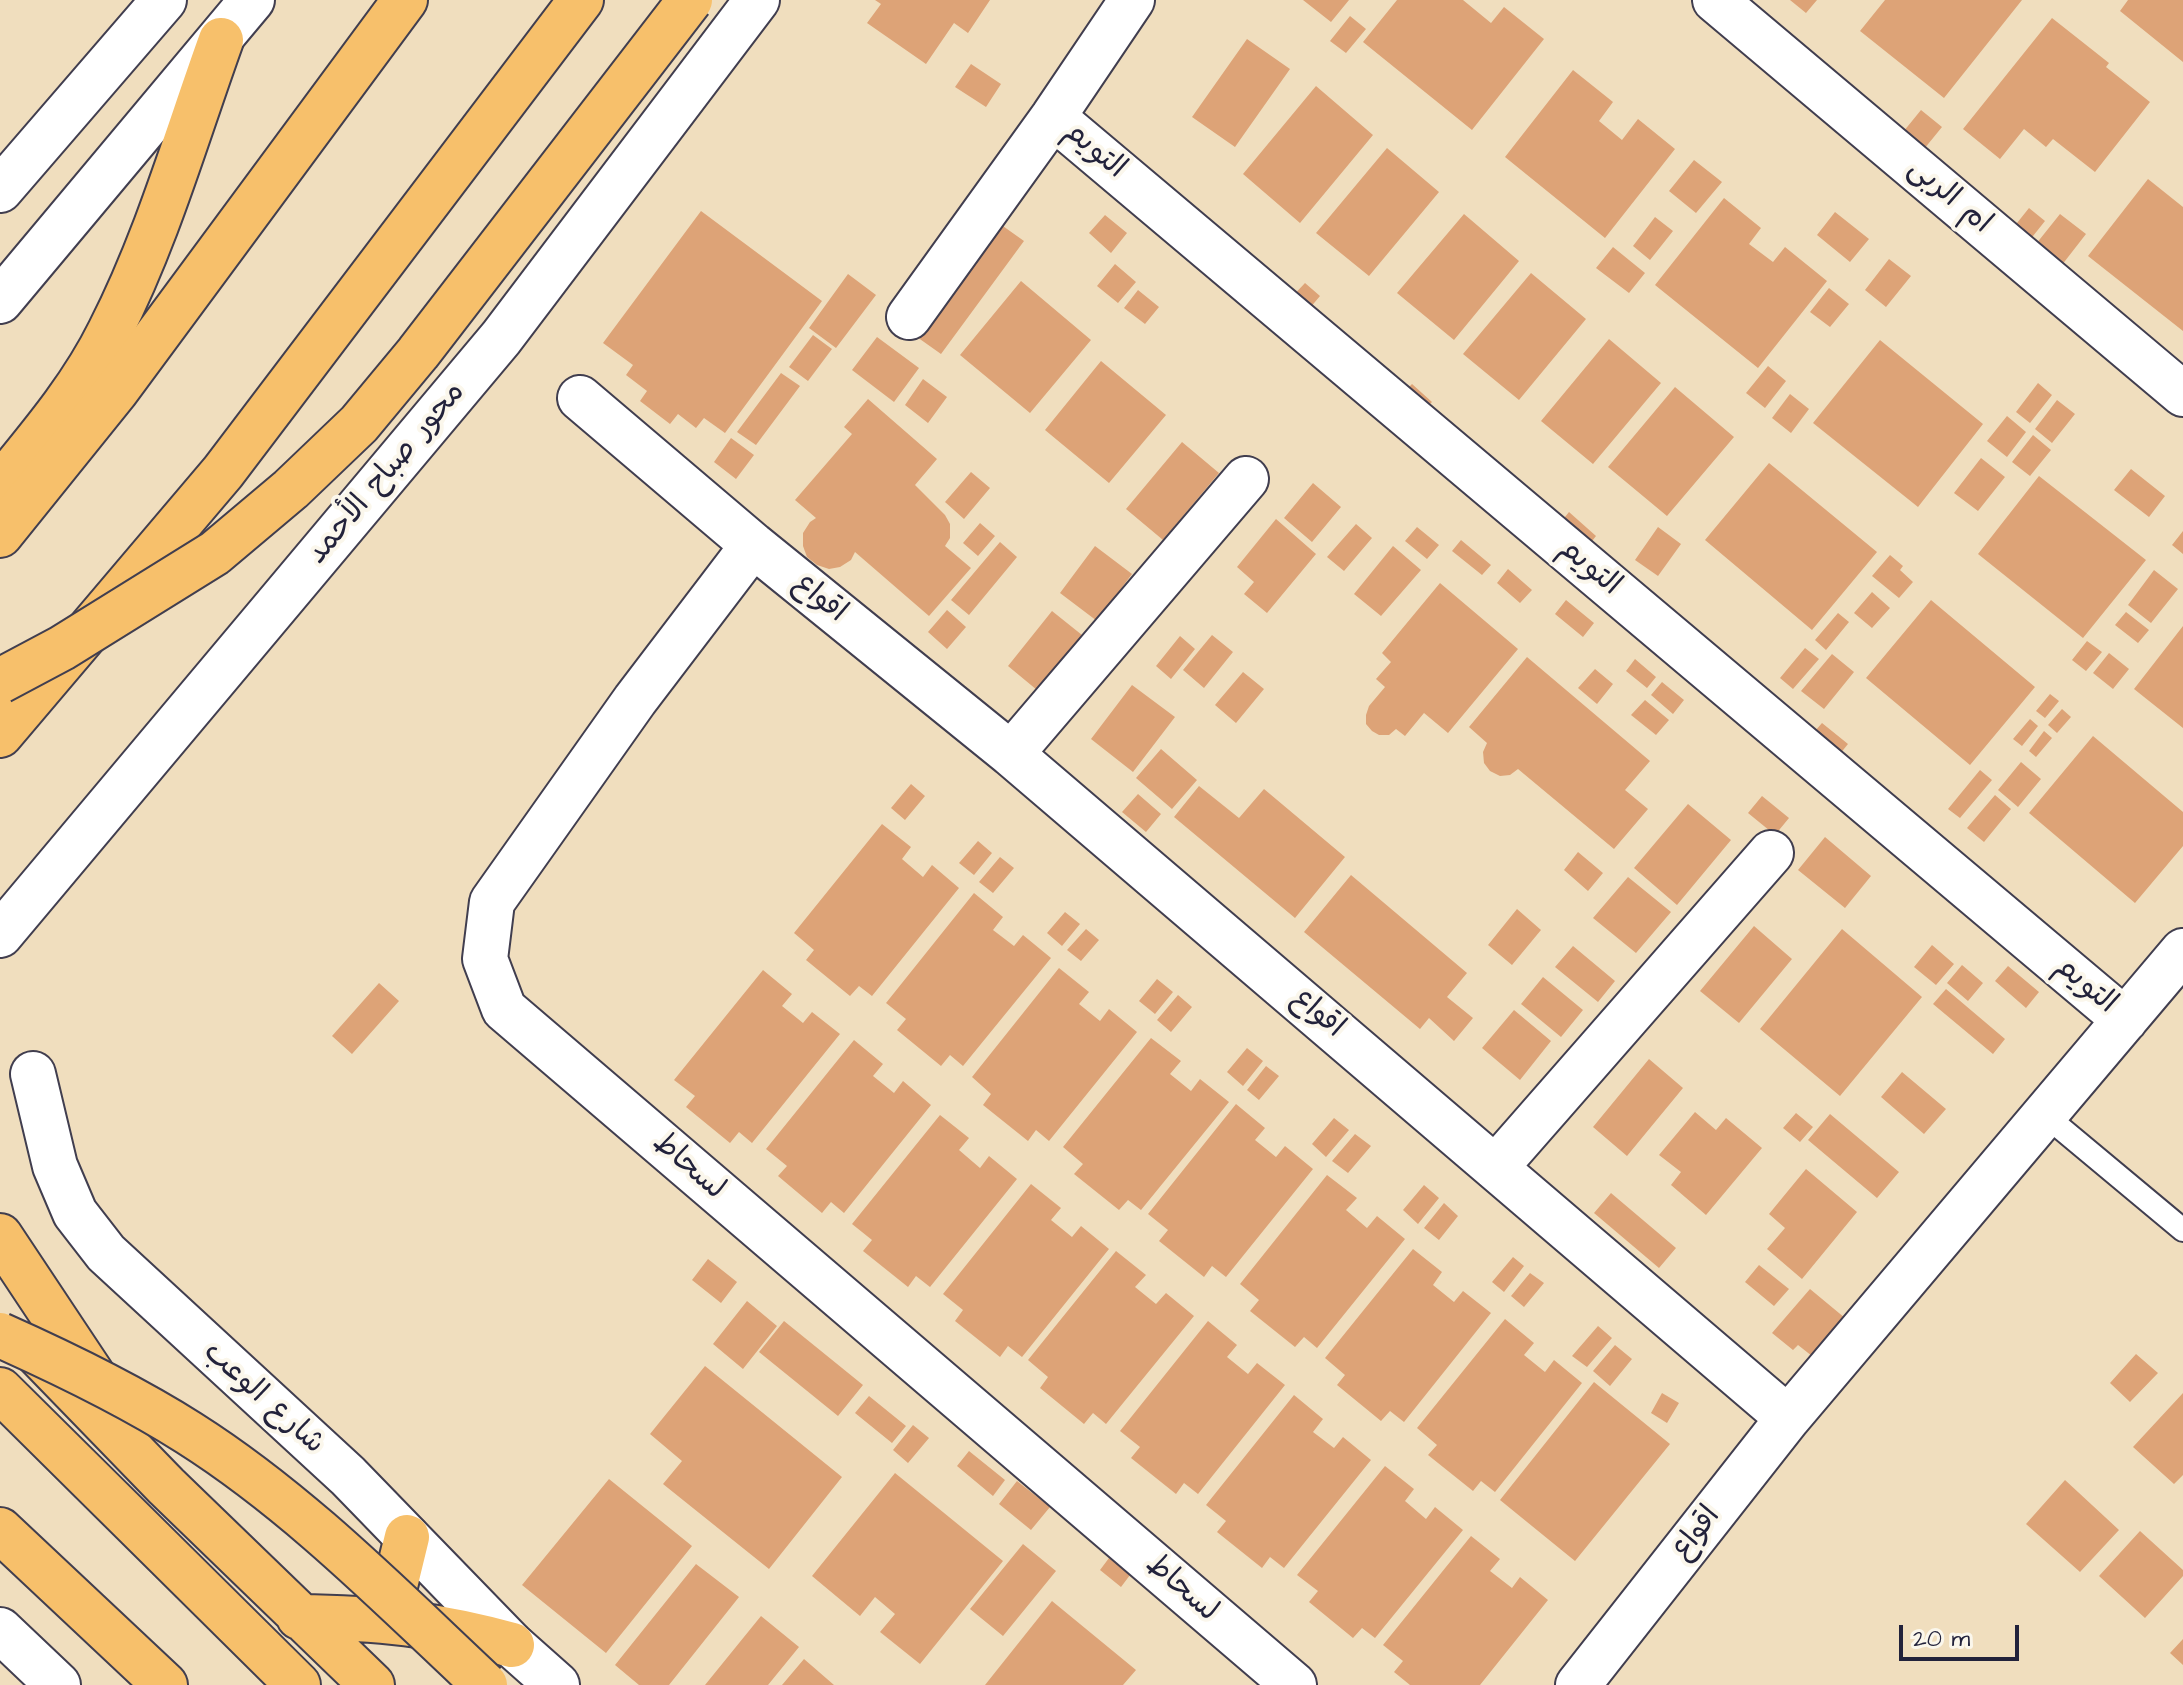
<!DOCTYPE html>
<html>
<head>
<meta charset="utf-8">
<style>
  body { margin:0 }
  #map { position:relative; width:2183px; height:1685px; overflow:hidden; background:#f0debe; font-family:"Architects Daughter",sans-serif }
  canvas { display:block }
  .scale { position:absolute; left:1899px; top:1625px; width:120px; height:36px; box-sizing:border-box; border:4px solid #22223b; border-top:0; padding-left:10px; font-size:24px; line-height:28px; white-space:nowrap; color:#22223b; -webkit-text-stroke:6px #fbf7ec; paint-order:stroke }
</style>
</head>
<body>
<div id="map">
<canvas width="2183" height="1685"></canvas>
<div class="scale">20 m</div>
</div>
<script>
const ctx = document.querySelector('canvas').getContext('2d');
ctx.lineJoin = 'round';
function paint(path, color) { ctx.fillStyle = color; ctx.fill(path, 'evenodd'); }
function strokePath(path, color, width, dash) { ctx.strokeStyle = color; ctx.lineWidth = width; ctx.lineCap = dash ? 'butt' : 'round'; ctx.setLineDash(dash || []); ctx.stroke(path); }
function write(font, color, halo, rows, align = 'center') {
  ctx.font = font + ' "Architects Daughter","Playpen Sans Arabic",sans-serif'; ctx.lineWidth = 8; ctx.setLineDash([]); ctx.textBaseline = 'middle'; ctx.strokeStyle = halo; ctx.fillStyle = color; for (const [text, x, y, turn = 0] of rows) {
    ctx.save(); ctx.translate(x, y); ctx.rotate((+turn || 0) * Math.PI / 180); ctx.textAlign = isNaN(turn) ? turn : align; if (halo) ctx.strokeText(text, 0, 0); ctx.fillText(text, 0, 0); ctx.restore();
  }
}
const building = new Path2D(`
  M875,0H990L968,33L954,23L926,64L867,23L881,4Z
  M1303,0H1349L1331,22Z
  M1397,0H1463L1491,23L1504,7L1544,39L1472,130L1363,42Z
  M1790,0H1817L1806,13Z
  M1885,0H2022L1944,98L1860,31Z
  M2128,0H2183V62L2120,11Z
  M1350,16L1366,29L1346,53L1330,41Z
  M2052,18L2109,63L2106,67L2150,102L2095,172L2053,139L2046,147L2024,129L2000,159L1963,129Z
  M1247,39L1290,69L1235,147L1192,117Z
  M971,64L1001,84L986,107L955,87Z
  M1573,70L1613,102L1599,121L1622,140L1638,119L1675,149L1605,238L1505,157Z
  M1316,86L1373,135L1300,223L1243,174Z
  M1921,110L1942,127L1920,154L1899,137Z
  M1387,148L1439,192L1369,276L1316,233Z
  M1694,160L1722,182L1696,213L1669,191Z
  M2148,179L2183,207V331L2088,256Z
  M1724,198L1761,228L1749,244L1773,262L1785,247L1827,281L1758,368L1655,285Z
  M2029,208L2045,221L2029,241L2013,228Z
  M701,211L822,301L725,433L704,418L696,428L678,414L670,424L640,401L647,391L626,375L633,365L603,343Z
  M1835,212L1869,239L1850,262L1817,235Z
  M1464,214L1519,261L1454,340L1397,293Z
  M2060,214L2086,234L2058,270L2032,249Z
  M1105,215L1127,233L1111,253L1089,233Z
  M1655,217L1673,231L1650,260L1633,246Z
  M1000,224L1024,241L941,354L917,337Z
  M1613,247L1645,273L1629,293L1596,268Z
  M1889,259L1911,276L1886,307L1865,290Z
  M1115,264L1136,282L1118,303L1097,286Z
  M1531,273L1586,319L1519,400L1463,354Z
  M848,274L876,295L836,348L809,328Z
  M1021,281L1091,340L1030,413L960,355Z
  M1305,283L1320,296L1304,315L1288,301Z
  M1829,288L1849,304L1830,327L1810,312Z
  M1138,290L1159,307L1145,324L1124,308Z
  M813,335L832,349L808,381L789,367Z
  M877,337L919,368L894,402L852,370Z
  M1609,339L1661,383L1593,464L1541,421Z
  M1880,340L1983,424L1918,507L1813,423Z
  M1101,361L1166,415L1109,483L1045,430Z
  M1768,366L1786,381L1765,408L1746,393Z
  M781,373L800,386L756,445L737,432Z
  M923,379L947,397L928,423L905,405Z
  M2038,383L2052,395L2030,423L2016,412Z
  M1412,384L1432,402L1421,413L1401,395Z
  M1675,387L1734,437L1667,516L1608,467Z
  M1790,394L1809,409L1791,433L1772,418Z
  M868,399L937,459L915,485L945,515L950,524V538L945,546L971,568L929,616L855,552L851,560L840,567L829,569L817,565L807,557L803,546V533L810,522L816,518L795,500L852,434L844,427Z
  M2057,400L2075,414L2052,443L2035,429Z
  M2007,416L2026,432L2007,457L1987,441Z
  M2033,435L2051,450L2030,476L2012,462Z
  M731,438L754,455L736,479L714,462Z
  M1182,442L1219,473L1163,540L1126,509Z
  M1981,458L2005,477L1978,511L1954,493Z
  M1769,463L1877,552L1812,630L1705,540Z
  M2131,469L2165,496L2149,517L2114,490Z
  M971,472L990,488L964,519L945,502Z
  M2039,476L2146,560L2083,638L1978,554Z
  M1313,483L1341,507L1312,542L1284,518Z
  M1569,512L1596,536L1585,550L1557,527Z
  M1276,519L1316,554L1267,613L1244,594L1254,582L1237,567Z
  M980,523L995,536L978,556L963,543Z
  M1356,524L1372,538L1344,571L1327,557Z
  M1417,527L1439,545L1427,559L1405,541Z
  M1658,527L1681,544L1658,576L1635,560Z
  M2183,531V554L2172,545Z
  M1461,540L1491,565L1482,575L1452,551Z
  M1000,542L1017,557L969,615L951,600Z
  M1095,546L1132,574L1097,621L1060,593Z
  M1393,546L1421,570L1381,616L1354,594Z
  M1890,555L1903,566L1900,570L1913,582L1899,598L1872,576Z
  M1508,569L1532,590L1520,603L1497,583Z
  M2154,570L2178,589L2151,623L2128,605Z
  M1440,583L1518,649L1448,733L1424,713L1405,736L1396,729L1389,735H1379L1372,731L1366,724V715L1369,706L1385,687L1376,679L1391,662L1382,653Z
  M1872,592L1890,608L1872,628L1854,613Z
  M1566,600L1594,623L1583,637L1555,614Z
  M1931,600L2035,687L1970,765L1866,678Z
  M947,610L966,627L947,649L928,632Z
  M1052,611L1082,635L1037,690L1008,666Z
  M2126,612L2149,630L2138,643L2115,625Z
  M1838,613L1849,622L1826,650L1815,640Z
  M2183,626V728L2134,689Z
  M1212,635L1233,652L1204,688L1183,670Z
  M1180,636L1195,649L1171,679L1156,666Z
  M2087,641L2102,652L2086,671L2072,660Z
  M1805,648L1819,659L1793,689L1780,678Z
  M2109,653L2129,669L2113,689L2093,673Z
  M1832,654L1854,672L1824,709L1801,691Z
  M1527,657L1650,761L1625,790L1648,809L1614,849L1518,769L1510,775L1500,776L1490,771L1484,763L1483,752L1487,743L1469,727Z
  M1635,659L1656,677L1647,688L1626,671Z
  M1595,669L1613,684L1597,704L1578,688Z
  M1243,672L1264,689L1236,723L1215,705Z
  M1662,682L1684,700L1673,714L1651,695Z
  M1132,685L1175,717L1133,772L1091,739Z
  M2050,694L2059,701L2045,718L2036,711Z
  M1645,700L1669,720L1656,735L1631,715Z
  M2062,709L2071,717L2057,733L2048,725Z
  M2030,719L2038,726L2022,746L2013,739Z
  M1822,723L1848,744L1835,760L1809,738Z
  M2044,731L2052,738L2036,757L2029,751Z
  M2093,736L2183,812V846L2135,903L2029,813Z
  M1161,749L1197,780L1172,809L1136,778Z
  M2021,762L2041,779L2018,807L1998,790Z
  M1980,770L1992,780L1960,818L1948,809Z
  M911,784L925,796L905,820L891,808Z
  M1199,786L1239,818L1264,789L1345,857L1295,918L1174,817Z
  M1138,794L1161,814L1146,832L1122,812Z
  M1995,795L2011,809L1984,842L1967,828Z
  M1762,796L1789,818L1775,835L1748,813Z
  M1688,804L1731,840L1677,905L1634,868Z
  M882,824L911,847L902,859L923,877L932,865L959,888L872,996L859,986L850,996L806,960L814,950L794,933Z
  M1825,837L1871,876L1845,908L1798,870Z
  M978,841L992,853L974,875L959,863Z
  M1578,852L1603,873L1588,891L1564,870Z
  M1000,857L1014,868L993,893L979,882Z
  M1351,875L1467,973L1447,997L1473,1018L1454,1041L1429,1018L1420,1029L1304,932Z
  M1628,877L1671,912L1636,953L1593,918Z
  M974,893L1003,917L993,930L1014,946L1023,935L1051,958L963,1066L950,1055L941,1066L897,1030L906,1019L886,1003Z
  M1517,909L1541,930L1512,965L1488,945Z
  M1065,912L1080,924L1062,946L1047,933Z
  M1754,926L1792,959L1739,1023L1700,991Z
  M1086,929L1099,940L1081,961L1067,950Z
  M1842,929L1922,997L1840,1096L1760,1029Z
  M1932,945L1954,964L1936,985L1914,967Z
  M1573,946L1615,981L1598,1002L1555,967Z
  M1962,965L1983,983L1968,1001L1947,983Z
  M2008,966L2039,992L2026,1008L1995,981Z
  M1059,968L1089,992L1079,1004L1100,1021L1109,1009L1137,1032L1049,1141L1036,1130L1028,1141L983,1105L991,1094L972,1077Z
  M763,970L792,994L782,1006L803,1023L812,1012L840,1034L752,1143L739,1132L730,1143L686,1107L695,1096L674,1080Z
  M1543,977L1583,1010L1561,1037L1521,1004Z
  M1157,979L1173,992L1155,1014L1139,1001Z
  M379,983L399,1001L352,1054L332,1036Z
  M1946,989L2005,1039L1993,1054L1933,1004Z
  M1178,995L1192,1007L1171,1032L1157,1020Z
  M1514,1010L1551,1041L1520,1080L1482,1048Z
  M1151,1038L1181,1061L1170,1074L1191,1091L1200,1079L1229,1102L1141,1210L1128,1200L1119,1210L1074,1174L1083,1164L1063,1147Z
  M854,1040L883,1064L873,1076L894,1093L903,1081L931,1105L844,1213L831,1202L822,1213L778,1176L787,1166L766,1149Z
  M1247,1048L1263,1061L1243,1086L1227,1072Z
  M1649,1059L1683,1088L1627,1156L1593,1127Z
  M1266,1066L1279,1076L1259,1100L1247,1090Z
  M1902,1072L1946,1109L1924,1134L1881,1097Z
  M1236,1104L1265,1128L1255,1140L1276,1157L1285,1146L1313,1169L1226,1277L1212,1266L1204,1277L1159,1241L1168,1230L1148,1214Z
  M1695,1112L1716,1130L1726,1118L1762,1148L1706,1215L1671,1185L1681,1172L1659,1155Z
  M1796,1113L1813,1127L1800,1142L1783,1128Z
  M1830,1114L1899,1172L1877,1198L1808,1140Z
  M940,1115L969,1138L959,1150L980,1168L989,1156L1017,1179L930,1287L916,1276L908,1287L863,1251L872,1240L852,1224Z
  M1334,1118L1349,1130L1326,1157L1312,1144Z
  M1355,1134L1371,1146L1348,1173L1332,1161Z
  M1806,1169L1857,1212L1802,1279L1767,1249L1785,1228L1769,1214Z
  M1327,1175L1357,1198L1346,1210L1367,1228L1377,1216L1405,1239L1317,1348L1304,1337L1295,1347L1250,1311L1259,1300L1240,1284Z
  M1031,1184L1061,1208L1051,1220L1072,1237L1081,1226L1109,1249L1022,1357L1008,1346L1000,1357L955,1321L963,1310L943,1294Z
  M1424,1185L1439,1198L1418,1224L1403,1210Z
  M1611,1193L1676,1248L1659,1268L1594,1213Z
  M1444,1203L1458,1216L1439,1240L1424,1228Z
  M1413,1249L1442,1272L1433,1285L1454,1302L1463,1291L1491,1313L1404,1422L1390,1411L1381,1421L1337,1385L1345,1375L1325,1358Z
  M1116,1251L1146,1275L1135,1287L1156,1304L1166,1293L1194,1316L1106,1424L1093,1413L1084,1424L1040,1388L1048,1377L1028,1360Z
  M1513,1257L1524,1266L1504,1292L1492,1282Z
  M708,1259L737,1282L721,1303L692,1280Z
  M1759,1265L1789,1289L1774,1306L1745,1282Z
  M1530,1273L1544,1283L1524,1307L1511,1296Z
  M1810,1289L1845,1318L1812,1356L1798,1345L1793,1350L1772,1333Z
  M747,1301L777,1326L743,1369L713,1344Z
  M1505,1319L1534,1343L1524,1355L1545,1372L1554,1360L1582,1383L1495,1492L1481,1481L1473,1491L1428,1455L1437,1445L1417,1428Z
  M784,1321L863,1385L838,1416L759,1352Z
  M1208,1321L1237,1345L1227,1357L1248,1374L1257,1363L1285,1385L1198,1494L1184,1483L1176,1494L1131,1458L1140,1447L1120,1431Z
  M1598,1326L1612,1338L1587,1367L1572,1356Z
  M1615,1345L1632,1359L1610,1386L1593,1371Z
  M2136,1354L2158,1373L2130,1402L2110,1383Z
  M705,1366L842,1477L769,1569L663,1484L682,1461L650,1434Z
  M1594,1382L1670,1444L1575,1561L1500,1500Z
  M1662,1393L1679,1403L1667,1423L1651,1413Z
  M2183,1393V1475L2174,1484L2133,1447Z
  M1294,1395L1323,1419L1313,1432L1334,1448L1343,1437L1371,1460L1284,1568L1270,1557L1262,1568L1217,1532L1226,1521L1206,1505Z
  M869,1396L906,1426L892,1443L855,1413Z
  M913,1425L929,1438L908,1463L893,1450Z
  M969,1451L1005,1480L993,1496L957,1466Z
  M1385,1466L1414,1489L1405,1501L1426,1519L1435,1507L1463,1530L1375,1638L1362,1628L1353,1638L1309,1602L1318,1591L1297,1575Z
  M895,1473L1003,1561L920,1664L880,1632L895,1614L875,1597L860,1616L812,1576Z
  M609,1479L692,1546L606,1653L522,1585Z
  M2065,1480L2119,1530L2080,1572L2026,1524Z
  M1017,1481L1050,1507L1031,1530L999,1504Z
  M2140,1531L2183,1570V1576L2145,1618L2099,1576Z
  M1471,1536L1500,1559L1490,1571L1512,1588L1520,1577L1548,1600L1480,1685H1410L1394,1672L1403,1661L1383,1645Z
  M1023,1544L1056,1571L1003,1636L970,1609Z
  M1109,1558L1130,1575L1121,1587L1100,1570Z
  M696,1564L739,1597L669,1685H639L615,1665Z
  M1052,1601L1136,1670L1123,1685H985Z
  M761,1616L799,1647L768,1685H705Z
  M2183,1639V1665L2170,1653Z
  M804,1659L834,1685H782Z`);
const service = new Path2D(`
  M2045,1115L2183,1230`);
const minor = new Path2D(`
  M1715,0L2183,394
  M1053,117L2125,1020
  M0,190L164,0
  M909,317L1053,117L1132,0
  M580,398L753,545L1011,754L1788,1418L1578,1685
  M753,545L635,700L492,902L485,959L504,1009L1294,1685
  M1011,754L1246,479
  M33,1074L55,1166L75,1213L106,1253L348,1476L512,1645L557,1685
  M1496,1167L1771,853
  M1788,1418L2183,951
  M0,1630L58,1685`);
const tertiary = new Path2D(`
  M0,301L252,0
  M0,935L501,338L757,0`);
const primary = new Path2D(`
  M0,486C40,437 82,388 110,331C157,239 186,137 221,40
  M0,1236L105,1394
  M38,1354L166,1486L372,1685
  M0,1390L298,1685
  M0,1530L165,1685
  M299,1617C374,1618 439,1624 512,1645
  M377,1619L396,1582L407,1537`);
const trunk = new Path2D(`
  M0,535L116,391L405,0
  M0,735L223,472L581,0`);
const trunkBridge = new Path2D(`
  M0,681L62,648L215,553L291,489L359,424L418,353L690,0
  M0,1335C65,1364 129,1395 189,1433C298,1502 391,1597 485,1685`);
const streetNames = [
  ["التويم",1094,151,40],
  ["ام الربى",1949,197,40],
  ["محور صباح الأحمد",387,474,-50],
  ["التويم",1589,568,40],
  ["اقواع",819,599,39],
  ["التويم",2085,986,40],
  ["اقواع",1317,1014,40],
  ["لسحاط",688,1167,41],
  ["شارع الوعب",263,1399,42],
  ["اقواع",1697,1534,-52],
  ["لسحاط",1181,1589,41]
];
paint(building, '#dda377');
strokePath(service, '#413e4f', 26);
strokePath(minor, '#413e4f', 48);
strokePath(tertiary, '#413e4f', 48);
strokePath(primary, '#413e4f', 48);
strokePath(trunk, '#413e4f', 48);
strokePath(service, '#fff', 22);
strokePath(minor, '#fff', 44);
strokePath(tertiary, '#fff', 44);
strokePath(primary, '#f7c06b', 44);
strokePath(trunk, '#f7c06b', 44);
strokePath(trunkBridge, '#413e4f', 48, []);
strokePath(trunkBridge, '#f7c06b', 44);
write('30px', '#22223b', '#fbf7ec', streetNames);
</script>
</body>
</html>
